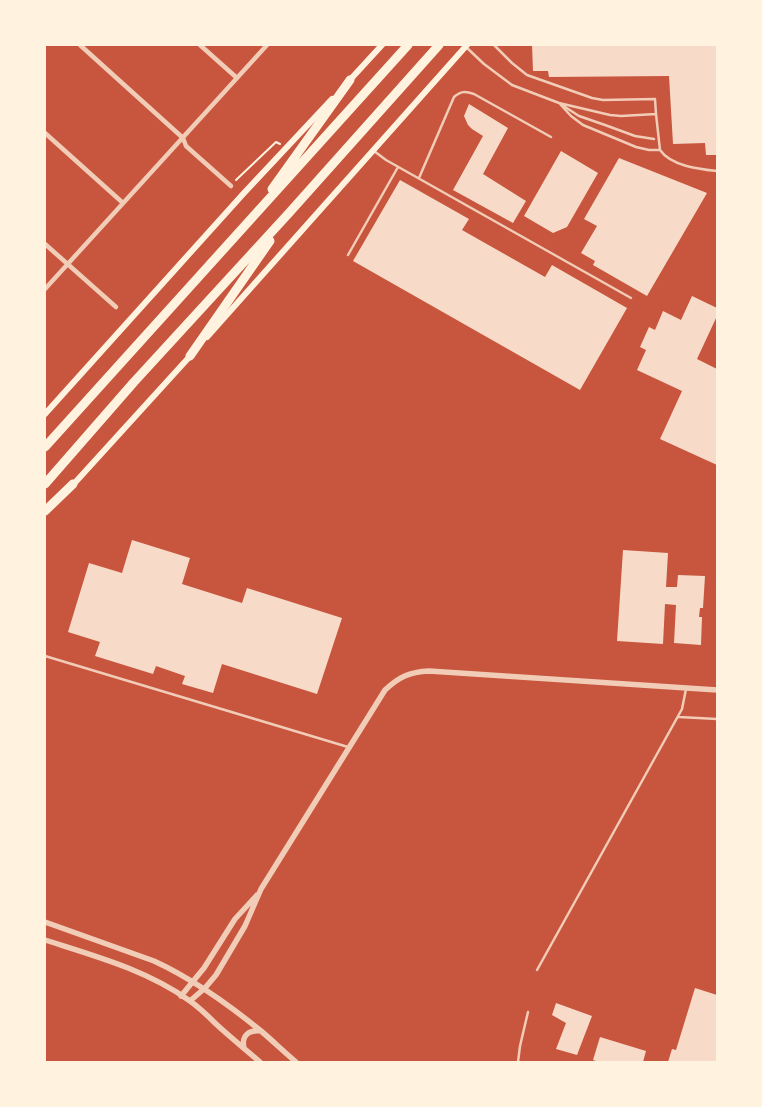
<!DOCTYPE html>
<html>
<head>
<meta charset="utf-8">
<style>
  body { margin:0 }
  #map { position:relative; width:762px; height:1107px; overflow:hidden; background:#c8553d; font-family:"Noto Sans",sans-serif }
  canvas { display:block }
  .frame { position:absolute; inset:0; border:46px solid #fff3e0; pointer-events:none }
</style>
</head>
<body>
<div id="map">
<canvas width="762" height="1107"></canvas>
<div class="frame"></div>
</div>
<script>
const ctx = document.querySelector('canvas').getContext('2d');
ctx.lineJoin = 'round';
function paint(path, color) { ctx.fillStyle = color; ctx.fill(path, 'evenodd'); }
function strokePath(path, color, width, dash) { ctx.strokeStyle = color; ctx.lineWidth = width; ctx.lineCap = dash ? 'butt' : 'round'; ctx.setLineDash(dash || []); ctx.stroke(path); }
const building = new Path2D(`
  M532,45H717V155H706L705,143L673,144L669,76L549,77L548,71H533Z
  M469,104L508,128L483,174L526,201L513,223L453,190L483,136L472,129L468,125L464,116Z
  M561,151L598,173L567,227L553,233L524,216Z
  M619,158L707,193L647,296L593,265L595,261L581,253L597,226L584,219Z
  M400,180L469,219L462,230L545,277L552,265L627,308L580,390L353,261Z
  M692,296L717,308V316L697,359L717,369V465L660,439L682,391L637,370L646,350L640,347L649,327L655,330L663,311L681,320Z
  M132,540L190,558L182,584L242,603L247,588L342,618L317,694L222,664L213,693L182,684L185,676L156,666L153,674L95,656L100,642L68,632L89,563L122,573Z
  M623,550L668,553L666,587H677L678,575L705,576L703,608H700L699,617H702L701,645L674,643L676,605L665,604L663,644L617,641Z
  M695,988L717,995V1062H668L672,1049L676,1050Z
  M556,1003L592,1016L577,1055L556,1049L566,1023L552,1015Z
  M600,1037L646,1051L643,1062H599L593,1060Z`);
const path = new Path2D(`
  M236,180L276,142L280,144`);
const service = new Path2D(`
  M494,45L512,63L527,75L592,98L603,100L655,99L656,114L660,150C671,166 699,169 717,171
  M466,47L484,64L512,85L559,103L610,115L621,116L656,114
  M560,104L571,116L583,125L636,147L649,150H660
  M562,105L579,116L605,125L635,136L654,139
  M374,151L386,160L631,298
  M419,178L454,97C461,91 465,91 474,94L551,137
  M348,255L398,167
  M45,656L348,747
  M679,717L717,719
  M537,970L682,709L686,689
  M518,1062L520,1046L528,1012`);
const minor = new Path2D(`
  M80,45L183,138L186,146L231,186
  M200,45L237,78
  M45,133L123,203
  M45,244L116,307
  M45,289L267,45`);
const tertiary = new Path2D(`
  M45,922L154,961C193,979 228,1004 261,1031C273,1041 284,1052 296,1062
  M45,940C95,956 147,970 190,1001C200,1008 208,1016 216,1024C230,1037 245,1049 260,1062
  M181,996L204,968L235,919L257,895
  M190,1001L205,988L216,975L245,926L261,889L385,690C399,677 409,672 429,671L717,690
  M244,1048C241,1035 249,1030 261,1031`);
const secondary = new Path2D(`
  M348,82L382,45
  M207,337L467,45
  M45,414L244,193L332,99
  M71,487L192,354`);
const motorway = new Path2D(`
  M272,189L350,80
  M190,356L270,241
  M45,447L408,45
  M45,484L134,382L289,213L439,45
  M45,511L73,484`);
paint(building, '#f7dbc8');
strokePath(path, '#fff3e0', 2);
strokePath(service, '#f1ccb7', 2.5);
strokePath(minor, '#f1ccb7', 4.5);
strokePath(tertiary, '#f1ccb7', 5.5);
strokePath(secondary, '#fff3e0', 6);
strokePath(motorway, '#fff3e0', 9);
</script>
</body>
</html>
